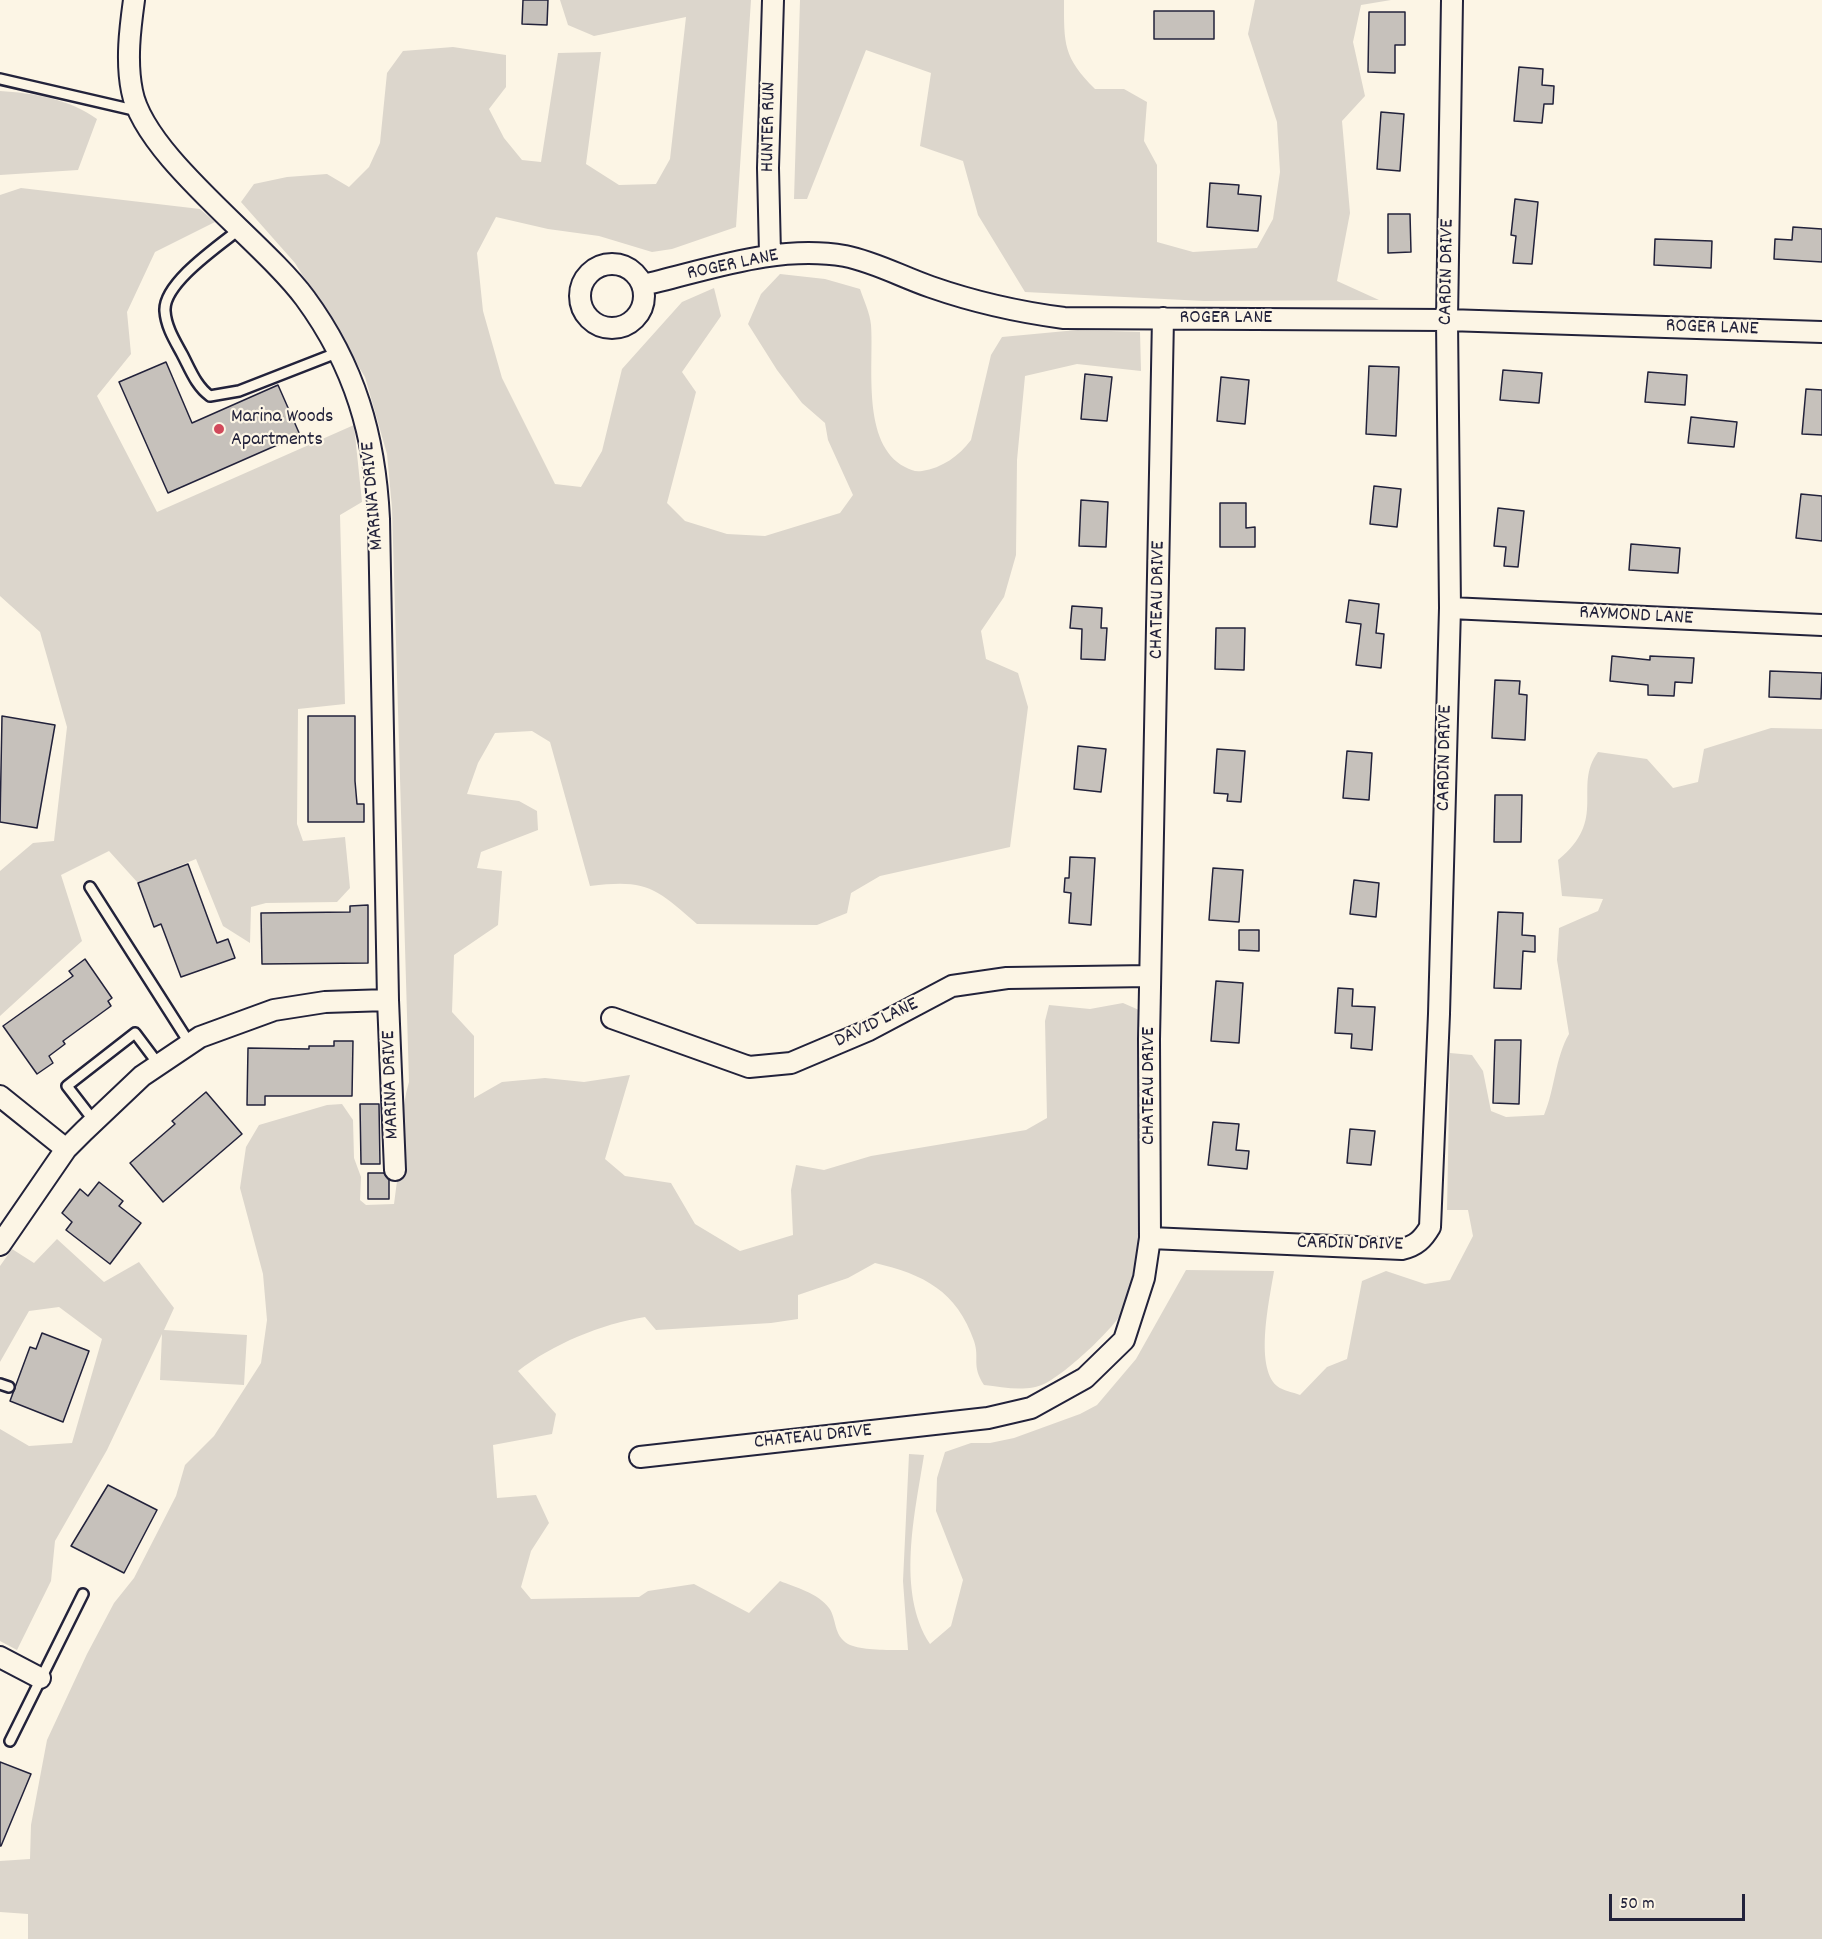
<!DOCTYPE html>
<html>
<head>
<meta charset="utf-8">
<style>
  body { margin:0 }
  #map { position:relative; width:1822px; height:1939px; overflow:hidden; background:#fcf5e5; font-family:Dekko,sans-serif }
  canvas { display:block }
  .scale { position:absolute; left:1609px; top:1894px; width:136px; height:27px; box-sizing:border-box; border:3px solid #22223b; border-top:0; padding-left:8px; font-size:18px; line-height:21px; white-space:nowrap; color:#22223b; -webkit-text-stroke:4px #fcf5e5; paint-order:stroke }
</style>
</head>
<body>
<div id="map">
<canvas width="1822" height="1939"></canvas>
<div class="scale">50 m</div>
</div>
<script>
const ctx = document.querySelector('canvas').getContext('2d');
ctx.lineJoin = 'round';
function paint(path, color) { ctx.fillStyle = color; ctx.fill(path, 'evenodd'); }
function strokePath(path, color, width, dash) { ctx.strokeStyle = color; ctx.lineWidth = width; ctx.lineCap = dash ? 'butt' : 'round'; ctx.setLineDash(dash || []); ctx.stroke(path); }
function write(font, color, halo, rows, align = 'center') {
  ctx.font = font + ' Dekko,sans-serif'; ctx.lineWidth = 4.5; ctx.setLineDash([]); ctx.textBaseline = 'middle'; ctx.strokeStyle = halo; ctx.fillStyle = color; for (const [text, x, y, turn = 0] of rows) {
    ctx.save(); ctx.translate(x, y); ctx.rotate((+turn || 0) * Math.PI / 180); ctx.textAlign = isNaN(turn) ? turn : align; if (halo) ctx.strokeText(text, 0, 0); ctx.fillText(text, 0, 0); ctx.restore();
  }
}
const green = new Path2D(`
  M560,0H751L736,227L672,249L652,252L599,236L548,229L496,217L477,253L483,311L502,378L555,484L581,487L602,451L622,369L682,302L714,288L721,316L682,372L696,392L667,503L685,521L727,534L765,536L840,513L853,495L828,440L825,423L802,403L777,370L748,324L761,294L780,274L825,279L860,289C864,301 870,313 871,325C874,366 861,444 905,467C911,470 915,472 922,471C942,468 959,456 971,440L991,355L1002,337L1077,330L1140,332L1141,371L1077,364L1025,376L1017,460L1016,555L1004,597L981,631L986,659L1018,673L1028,707L1010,847L880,876L851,893L847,913L817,925L697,924C655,887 646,879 590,886L550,742L532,731L495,733L478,763L467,794L519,801L537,811L538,830L481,852L477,868L502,871L498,925L454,955L452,1012L474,1036V1098L502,1082L545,1078L584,1082L630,1075L605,1159L625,1176L671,1183L695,1224L740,1251L793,1235L791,1190L796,1165L824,1170L871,1156L1026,1130L1047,1118L1045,1021L1049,1005L1090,1009L1123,1003L1139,1010C1141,1055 1139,1101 1139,1146C1139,1189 1143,1265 1127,1304C1119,1325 1066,1373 1046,1383C1026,1393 1004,1387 984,1385C971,1365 980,1359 974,1341C957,1291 923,1274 875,1263L848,1278L798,1295V1319L771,1323L656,1330L645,1317C601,1324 553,1344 518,1371L556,1414L552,1434L493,1445L497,1498L536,1495L549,1523L531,1551L521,1587L531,1599L639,1597L648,1591L694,1584L749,1613L780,1581C795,1587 818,1593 829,1608C837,1619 833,1635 848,1644C861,1651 893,1650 908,1650L903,1581L909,1454L924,1455C915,1513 896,1592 930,1644L951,1626L963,1580L936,1511L937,1478L945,1452L971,1443H990L1014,1438L1080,1414L1097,1405L1136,1359L1186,1270L1274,1271C1270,1298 1254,1366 1277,1386C1283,1391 1293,1392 1300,1395L1327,1367L1347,1359L1362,1281L1386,1271L1425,1284L1450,1280L1473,1236L1468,1210H1447L1450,1053L1472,1055L1483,1071L1491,1111L1506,1117L1544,1115C1555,1089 1555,1058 1569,1034L1557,960L1559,928L1598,911L1603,899L1562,896L1558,860C1609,819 1572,787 1598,752L1647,759L1673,788L1698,782L1704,749L1771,728L1822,729V1939H28V1914L0,1912V1861L30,1859L31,1825L47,1740L87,1654L114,1603L134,1578L176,1496L185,1465L214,1436L261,1363L267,1320L263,1274L240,1188L246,1147L259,1125L327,1105L342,1104L353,1120L354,1158L361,1177L360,1200L366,1205L394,1204L397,1181L407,1170C402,1139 400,1112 409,1082L392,508L387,454L365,377L295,263L241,202L254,184L287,177L327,174L349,187L369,167L380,143L387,73L403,51L453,47L506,55V87L489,109L504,138L522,160L541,162L558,53L601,52L586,164L619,185L656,184L670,159L686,17L594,36L568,25Z
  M800,0H1064C1064,44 1063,57 1095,89H1124L1147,102L1144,141L1157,165V242L1193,252L1257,248L1273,219L1280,172L1277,122L1248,34L1255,0H1391L1361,5L1353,42L1365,96L1342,121L1350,213L1337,281L1379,300L1204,301L1025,292L978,215L963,161L920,146L931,73L866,50L807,199H794Z
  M0,91C33,93 70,99 97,119L78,170L0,175Z
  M21,188L200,209L215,222L155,252L127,312L131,354L97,396L157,512L354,425L362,502L340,515L345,704L298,709L297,824L303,841L345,837L350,888L337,902L266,903L251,907L250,943L223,926L196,859L138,883L109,851L61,875L82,941L0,1016V871L33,843L54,841L67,727L40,632L0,596V195Z
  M57,1239L104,1282L139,1262L174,1308L164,1330L247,1335L244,1385L160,1380L162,1334L107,1450L55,1541L51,1581L17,1650L0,1641V1429L29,1446L72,1443L102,1339L59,1307L29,1311L0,1362V1266L12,1249L34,1263Z`);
const building = new Path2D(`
  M523,0H548L547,25L522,24Z
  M1154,11H1214V39H1154Z
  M1369,12H1405V45H1395V73L1368,72Z
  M1519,67L1543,69L1542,85L1554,86L1553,104H1544L1542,123L1514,121Z
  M1381,112L1404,114L1400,171L1377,169Z
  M1210,183L1239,185L1238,194L1261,196L1258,231L1207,227Z
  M1515,199L1538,202L1532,264L1513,263L1516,236L1511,235Z
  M1388,214H1410L1411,252L1388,253Z
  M1793,227L1822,229V262L1774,259L1775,239L1792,240Z
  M1655,239L1712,241L1711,268L1654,265Z
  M166,362L192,423L278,385L300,435L168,493L119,382Z
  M1369,366L1399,367L1396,436L1366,434Z
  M1503,370L1542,373L1539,403L1500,400Z
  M1648,372L1687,375L1685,405L1645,402Z
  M1085,374L1112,377L1107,421L1081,419Z
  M1221,377L1249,380L1245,424L1217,421Z
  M1806,389L1822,390V435L1802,434Z
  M1691,417L1737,422L1734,447L1688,443Z
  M1374,486L1401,489L1397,527L1370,524Z
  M1801,494L1822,496V541L1796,538Z
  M1081,500L1108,502L1106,547L1079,546Z
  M1220,503H1246V528L1255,527V547H1220Z
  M1498,508L1524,511L1518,567L1504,566L1506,547L1494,546Z
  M1631,544L1680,548L1678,573L1629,570Z
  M1349,600L1379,604L1376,633L1384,634L1381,668L1356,665L1361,624L1346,622Z
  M1072,606L1102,608L1101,628H1107L1105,660L1081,659L1082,629L1070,628Z
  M1216,628H1245L1244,670L1215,669Z
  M1612,656L1650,660V656L1694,658L1692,683L1675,682L1674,696L1648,695V685L1610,681Z
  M1770,671L1822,673L1821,699L1769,697Z
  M1495,680L1520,681L1519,694L1527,695L1525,740L1492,738Z
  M2,716L55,725L37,828L0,822Z
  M308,716H355V781L357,804H364V822H308Z
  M1078,746L1106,749L1101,792L1074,789Z
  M1217,749L1245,751L1241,802L1227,801L1228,794L1214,793Z
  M1347,751L1372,753L1369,800L1343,798Z
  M1495,795H1522L1521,842H1494Z
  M1070,857L1095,858L1091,925L1069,923L1071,893L1064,892L1065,878H1069Z
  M188,864L217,943L228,939L235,958L181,977L161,924L154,927L138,883Z
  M1213,868L1243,870L1239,922L1209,920Z
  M1354,880L1379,883L1376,917L1350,914Z
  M368,905V963L262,964L261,913L350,912V906Z
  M1498,912L1523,913L1522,935L1535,936V952L1523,951L1521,989L1494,988Z
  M1239,930H1259V951L1239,950Z
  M85,959L112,998L108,1001L111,1006L63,1041L65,1044L49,1056L53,1063L37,1074L3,1026L73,976L69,971Z
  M1216,981L1243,983L1239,1043L1211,1041Z
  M1338,988L1353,989L1352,1006L1375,1007L1372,1050L1351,1048L1352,1034L1335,1033Z
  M1495,1040H1521L1519,1104L1493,1103Z
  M334,1041H353L352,1096H265V1105H247L248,1048L309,1049V1046H334Z
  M206,1092L242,1134L163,1202L130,1163L175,1124L172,1121Z
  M360,1104H379L380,1164H361Z
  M1213,1122L1239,1124L1236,1150L1249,1151L1247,1169L1208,1165Z
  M1350,1129L1375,1131L1371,1165L1347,1163Z
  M368,1173H384L389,1180V1199H368Z
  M99,1182L123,1201L119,1206L141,1223L110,1264L66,1230L72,1222L62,1213L80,1189L88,1196Z
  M42,1333L89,1351L63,1422L10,1401L30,1347L36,1349Z
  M108,1485L157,1510L124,1573L71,1546Z
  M0,1762L31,1774L1,1846H0Z`);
const lane = new Path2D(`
  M0,79L138,111
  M241,228C220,245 163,283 165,311C166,327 175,341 182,354C190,369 196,386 210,396L239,391L339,352
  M90,887L190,1044
  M94,1121L67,1086L135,1033L159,1065
  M0,1384L9,1387
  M10,1741L83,1594`);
const street = new Path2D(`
  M134,0C130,29 126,61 132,91C144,156 263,241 305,298C355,366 375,436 379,519L388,1000L395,1170
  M770,254L768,168L773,0
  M580 296a32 32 0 1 1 64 0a32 32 0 1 1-64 0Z
  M643,285C708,270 777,244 845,256C875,262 902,277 931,287C974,302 1018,312 1064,318L1447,320L1822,332
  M1450,608L1822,625
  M612,1018L749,1067L791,1063L869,1030L952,986L1007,978L1150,976
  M0,1096L66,1149
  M1150,1238L1402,1249C1416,1246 1423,1239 1430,1227L1439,1014L1450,608L1447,320L1452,0
  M0,1245L66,1149L84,1131L142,1076L200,1037L274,1010L325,1002L388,1000
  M640,1457L988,1418L1031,1408L1085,1378L1124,1340L1144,1278L1150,1238L1149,1039L1163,318
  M0,1657L40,1678`);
const markers = [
  [219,429,6,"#d1495b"]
];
const streetNames = [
  ["HUNTER RUN",770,127,-89],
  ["ROGER LANE",733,266,-12],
  ["CARDIN DRIVE",1448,272,-89],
  ["ROGER LANE",1226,319],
  ["ROGER LANE",1712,329,2],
  ["MARINA DRIVE",374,496,-95],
  ["CHATEAU DRIVE",1159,600,-89],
  ["RAYMOND LANE",1636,617,3],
  ["CARDIN DRIVE",1446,758,-89],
  ["DAVID LANE",877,1024,-26],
  ["MARINA DRIVE",392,1085,-92],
  ["CHATEAU DRIVE",1150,1086,-90],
  ["CARDIN DRIVE",1350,1245,1],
  ["CHATEAU DRIVE",813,1438,-6]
];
const poiNames = [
  ["Marina Woods",231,418],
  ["Apartments",231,441]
];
paint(green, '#dcd6cc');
paint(building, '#c6c1bb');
strokePath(building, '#22223b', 1.5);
strokePath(lane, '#22223b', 14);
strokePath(street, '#22223b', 24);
strokePath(lane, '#fcf5e5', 9);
strokePath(street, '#fcf5e5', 20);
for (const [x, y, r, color] of markers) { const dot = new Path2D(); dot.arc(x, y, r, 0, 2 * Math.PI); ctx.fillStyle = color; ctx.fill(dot); strokePath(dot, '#fcf5e5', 2); }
write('20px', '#22223b', '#fcf5e5', streetNames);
write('20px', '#22223b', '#fcf5e5', poiNames, 'left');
</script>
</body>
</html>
